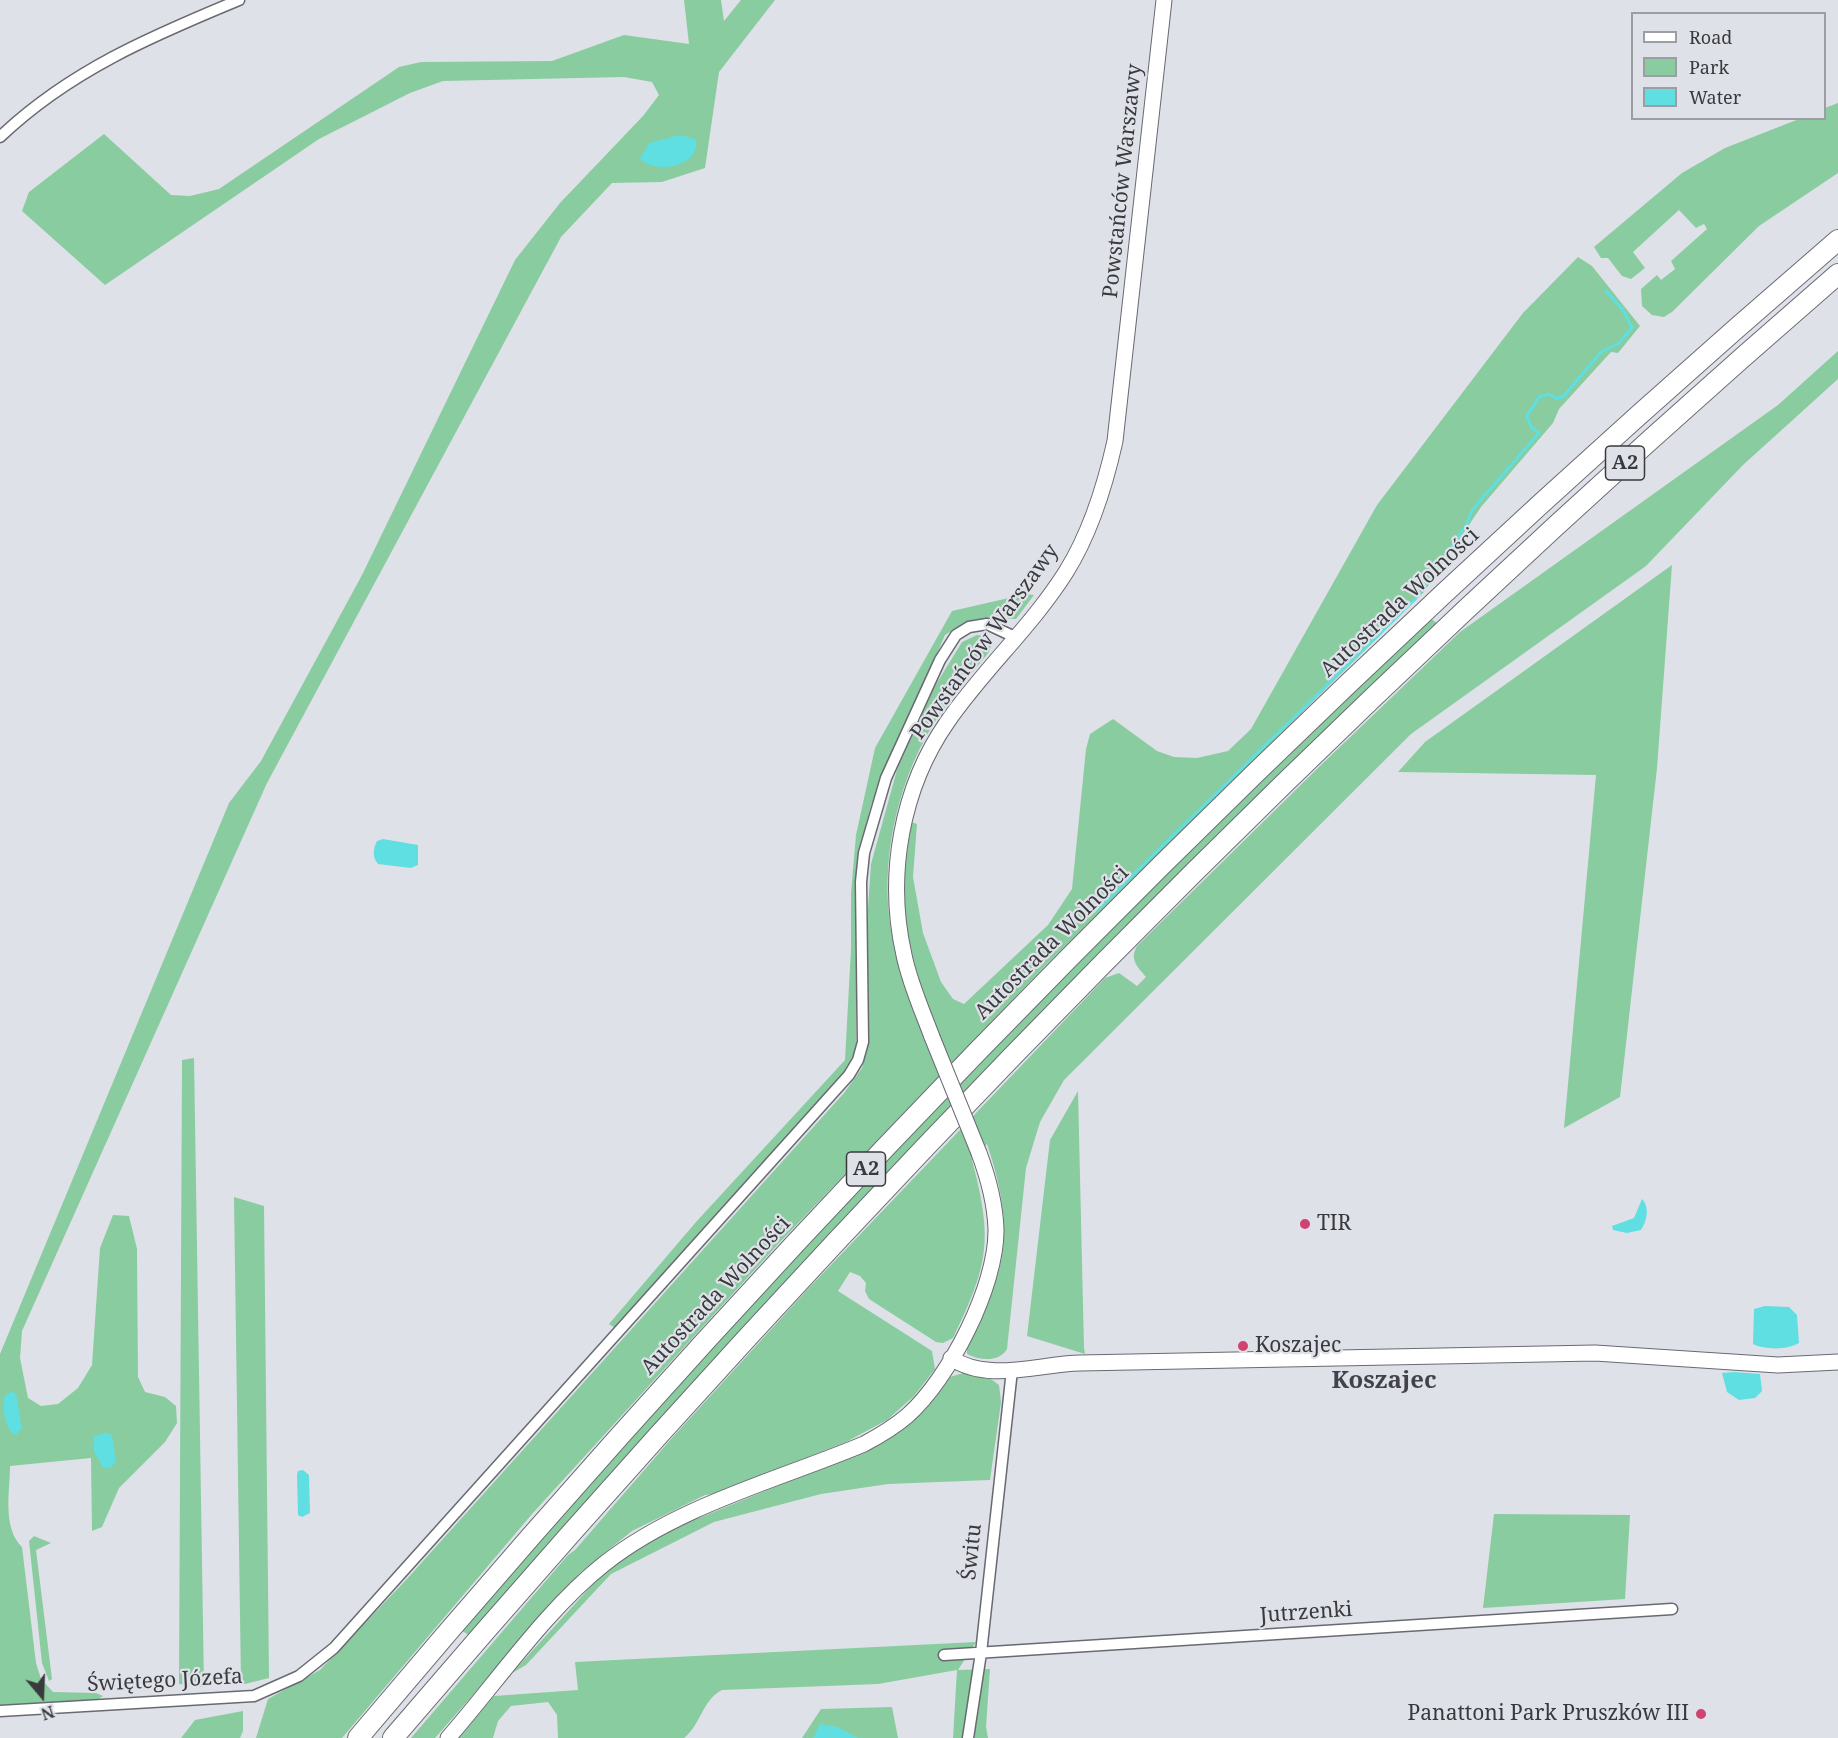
<!DOCTYPE html>
<html>
<head>
<meta charset="utf-8">
<style>
  body { margin:0 }
  #map { position:relative; width:1838px; height:1738px; overflow:hidden; background:#dfe1e9; font-family:"Noto Serif",serif }
  canvas { display:block }
  .legend { position:absolute; left:1631px; top:12px; width:195px; height:108px; box-sizing:border-box; background:#dfe1e9; border:2px solid #9d9ea4; margin:0; padding:8px 10px; list-style:none; font-size:18px; color:#3a3a3d }
  .legend li { display:flex; align-items:center; gap:12px; height:30px }
  .legend b { width:30px; border:2px solid #9d9ea4 }
  .north { position:absolute; left:12px; top:1666px; width:60px; height:60px; -webkit-text-stroke:4px #dfe1e9; paint-order:stroke; rotate:161deg; font-size:16px; font-weight:700; line-height:24px; text-align:center; color:#3a3a3d }
  .north::after { content:''; display:block; margin:auto; width:21px; height:27px; background:#3a3a3d; clip-path:polygon(50% 0,100% 100%,50% 72%,0 100%) }
</style>
</head>
<body>
<div id="map">
<canvas width="1838" height="1738"></canvas>
<ul class="legend">
<li><b style="height:8px;background:#fff"></b>Road</li>
<li><b style="height:16px;background:#89cc9f"></b>Park</li>
<li><b style="height:16px;background:#5fdfe1"></b>Water</li>
</ul>
<div class="north">N</div>
</div>
<script>
const ctx = document.querySelector('canvas').getContext('2d');
ctx.lineJoin = 'round';
function paint(path, color) { ctx.fillStyle = color; ctx.fill(path, 'evenodd'); }
function strokePath(path, color, width, dash) { ctx.strokeStyle = color; ctx.lineWidth = width; ctx.lineCap = dash ? 'butt' : 'round'; ctx.setLineDash(dash || []); ctx.stroke(path); }
function write(font, color, halo, rows, align = 'center') {
  ctx.font = font + ' "Noto Serif",serif'; ctx.lineWidth = 4.5; ctx.setLineDash([]); ctx.textBaseline = 'middle'; ctx.strokeStyle = halo; ctx.fillStyle = color; for (const [text, x, y, turn = 0] of rows) {
    ctx.save(); ctx.translate(x, y); ctx.rotate((+turn || 0) * Math.PI / 180); ctx.textAlign = isNaN(turn) ? turn : align; if (halo) ctx.strokeText(text, 0, 0); ctx.fillText(text, 0, 0); ctx.restore();
  }
}
const green = new Path2D(`
  M684,0H721L724,21L741,0H775L719,72L705,168L662,182L612,183L561,237L267,783L22,1331L20,1358L28,1398L41,1406L58,1404L78,1388L92,1365L100,1248L113,1215L129,1216L137,1249L138,1377L145,1392L165,1397L176,1406L177,1423L165,1442L119,1488L102,1527L92,1531L91,1458L10,1466C10,1491 2,1528 22,1547L36,1663L41,1679L53,1692L96,1693L103,1696L97,1700L0,1705V1354L229,803L261,761L362,575L515,260L560,203L643,116L659,95L652,82L624,77L443,81L410,93L319,139L105,285L22,211L29,192L104,134L171,195L190,196L219,189L399,67L421,62L552,61L624,35L689,44Z
  M1838,103V173L1759,226L1672,312L1664,317L1652,315L1642,306L1641,289L1657,275L1661,280L1675,269L1671,261L1707,229L1704,224L1696,228L1679,210L1633,252L1645,268L1631,279L1622,276L1608,258H1601L1594,247L1682,173L1725,148L1799,119L1824,118L1825,108Z
  M1578,257L1592,266L1640,326L1618,353L1611,352L1559,409L1553,423L1481,507L1424,592L1046,965L780,1242L532,1514L342,1738H256L268,1699L320,1670L406,1580L844,1093L862,1068L869,1042L867,923L871,864L897,770L935,686L962,642L977,635L985,636L992,643L989,652C969,677 947,701 931,728C896,787 880,863 891,930C898,969 913,1006 926,1044L937,1031C919,984 903,934 904,882C904,863 909,842 911,822L917,824L913,877L923,933L941,982L953,999L964,1004L1048,925L1072,889L1086,749L1090,734L1113,719L1157,751L1174,757L1197,758L1228,751L1251,729L1377,505L1523,313Z
  M1838,351V379L1743,465L1646,566L1411,734L1064,1080L1040,1122L1026,1168L1007,1349C1000,1362 980,1361 967,1354C966,1330 985,1307 994,1285C1013,1239 1002,1189 987,1144L972,1160C993,1240 989,1264 953,1338L943,1343L936,1342L869,1299L865,1291L866,1283L860,1276L850,1272L838,1291L932,1351L935,1369L914,1396L887,1420L846,1442L714,1494L705,1495L632,1531L581,1572L435,1738H411L568,1555L575,1550L672,1438L806,1291L1105,978L1119,973L1137,986L1146,977C1138,967 1129,960 1137,946L1321,765L1460,632L1778,405Z
  M1672,565L1657,768L1620,1097L1564,1128L1596,775L1398,772L1425,742Z
  M1026,594L1034,595L1016,619C988,618 968,619 945,635L871,805L861,845L857,874L856,1048L846,1071L615,1328L609,1324L696,1222L845,1060L851,949V893L856,835L875,748L952,611Z
  M1433,620L1439,625L1295,765L470,1636L461,1630L748,1304L1184,852L1427,621Z
  M194,1058L204,1687L179,1684L182,1060Z
  M1078,1091L1084,1348L1085,1354L1027,1336L1050,1140Z
  M234,1197L264,1206L269,1678L241,1685Z
  M963,1373L987,1376L999,1385L1001,1402L990,1480L888,1484L821,1494L714,1522L611,1574L526,1665L512,1673L604,1572L641,1546L677,1527L875,1446L905,1428L950,1377Z
  M1494,1514L1630,1515L1625,1599L1483,1608Z
  M34,1536L51,1543L36,1550L52,1679L49,1681L42,1663L29,1541Z
  M976,1642L958,1670L990,1669L986,1727L988,1738H953L957,1670L878,1684L722,1690C702,1700 701,1725 684,1738H558L557,1715L548,1702L511,1706L498,1721L493,1738H459L494,1696L578,1690L575,1662Z
  M892,1707L898,1738H802L821,1709Z
  M243,1711V1731L240,1738H181L195,1720Z`);
const water = new Path2D(`
  M680,135L696,139C701,166 657,175 640,159L649,143Z
  M383,839L418,845V865L411,868L378,864C372,857 373,849 377,841Z
  M1642,1199C1650,1207 1647,1221 1641,1230L1627,1233L1613,1230L1612,1226L1634,1218Z
  M1765,1306L1789,1307L1797,1315L1799,1343C1788,1350 1765,1350 1753,1344L1754,1309Z
  M1734,1372L1760,1374L1762,1391L1755,1398L1739,1400L1727,1392L1722,1373Z
  M11,1392L16,1393L22,1428L16,1435C4,1430 3,1409 4,1397Z
  M106,1433L112,1435L116,1461L111,1468L103,1467L94,1452V1436Z
  M303,1470L309,1475L310,1513L302,1517L298,1515L297,1475L298,1471Z
  M820,1724L838,1727L858,1738H813Z`);
const stream = new Path2D(`
  M1082,909L1095,911L1101,906L1416,598L1466,525L1473,509L1539,433L1531,427L1527,416L1539,397L1549,394L1556,398L1563,397L1601,352L1618,344L1632,328L1623,310L1606,291`);
const street = new Path2D(`
  M0,137C69,71 152,36 239,0
  M944,1655L1672,1609
  M0,1711L254,1696L299,1676L334,1648L849,1075L858,1060L863,1042L861,882L864,853L886,778L940,660L956,635L969,627L987,624L1017,638
  M968,1738L981,1653L1012,1370`);
const secondary = new Path2D(`
  M932,1037C922,1010 910,984 904,955C886,876 901,788 948,721C984,669 1032,626 1066,572C1091,532 1105,486 1115,441L1164,0
  M951,1358C988,1383 1038,1364 1080,1363L1595,1353L1778,1365L1838,1362
  M448,1738C497,1682 546,1610 604,1564C677,1506 778,1480 864,1444C879,1436 894,1427 907,1416C949,1379 997,1286 996,1229C995,1202 988,1177 979,1153`);
const highway = new Path2D(`
  M358,1738C810,1200 1306,698 1838,240
  M393,1738C839,1216 1318,724 1838,274`);
const secondaryBridge = new Path2D(`
  M932,1037L979,1153`);
const markers = [
  [1305,1224,6,"#d04371"],
  [1243,1346,6,"#d04371"],
  [1701,1714,6,"#d04371"]
];
const shields = [
  [1625,463,39],
  [866,1169,39]
];
const shieldNames = [
  ["A2",1625,463],
  ["A2",866,1169]
];
const streetNames = [
  ["Powstańców Warszawy",1123,181,-84],
  ["Autostrada Wolności",1400,603,-43],
  ["Powstańców Warszawy",985,642,-54],
  ["Autostrada Wolności",1052,943,-45],
  ["Autostrada Wolności",716,1296,-47],
  ["Świtu",972,1552,-84],
  ["Jutrzenki",1306,1613,-4],
  ["Świętego Józefa",165,1681,-3]
];
const poiNames = [
  ["TIR",1317,1224],
  ["Koszajec",1255,1346],
  ["Panattoni Park Pruszków III",1689,1714,"right"]
];
const quarterNames = [
  ["Koszajec",1384,1381]
];
paint(green, '#89cc9f');
paint(water, '#5fdfe1');
strokePath(stream, '#5fdfe1', 3);
strokePath(street, '#696a71', 13);
strokePath(secondary, '#696a71', 17);
strokePath(highway, '#696a71', 22);
strokePath(street, '#fff', 10);
strokePath(secondary, '#fff', 15);
strokePath(highway, '#fff', 20);
strokePath(secondaryBridge, '#696a71', 17, []);
strokePath(secondaryBridge, '#fff', 15);
for (const [x, y, r, color] of markers) { const dot = new Path2D(); dot.arc(x, y, r, 0, 2 * Math.PI); ctx.fillStyle = color; ctx.fill(dot); strokePath(dot, '#dfe1e9', 2); }
for (const [x, y, w] of shields) { const box = new Path2D(); box.roundRect(x - w / 2, y - 17, w, 34, 4.5); ctx.fillStyle = '#dfe1e9'; ctx.fill(box); strokePath(box, '#3a3a3d', 1.5); }
write('bold 20px', '#3a3a3d', null, shieldNames);
write('21px', '#3a3a3d', '#dfe1e9', streetNames);
write('21px', '#3a3a3d', '#dfe1e9', poiNames, 'left');
write('bold 24px', '#424349', '#dfe1e9', quarterNames);
</script>
</body>
</html>
